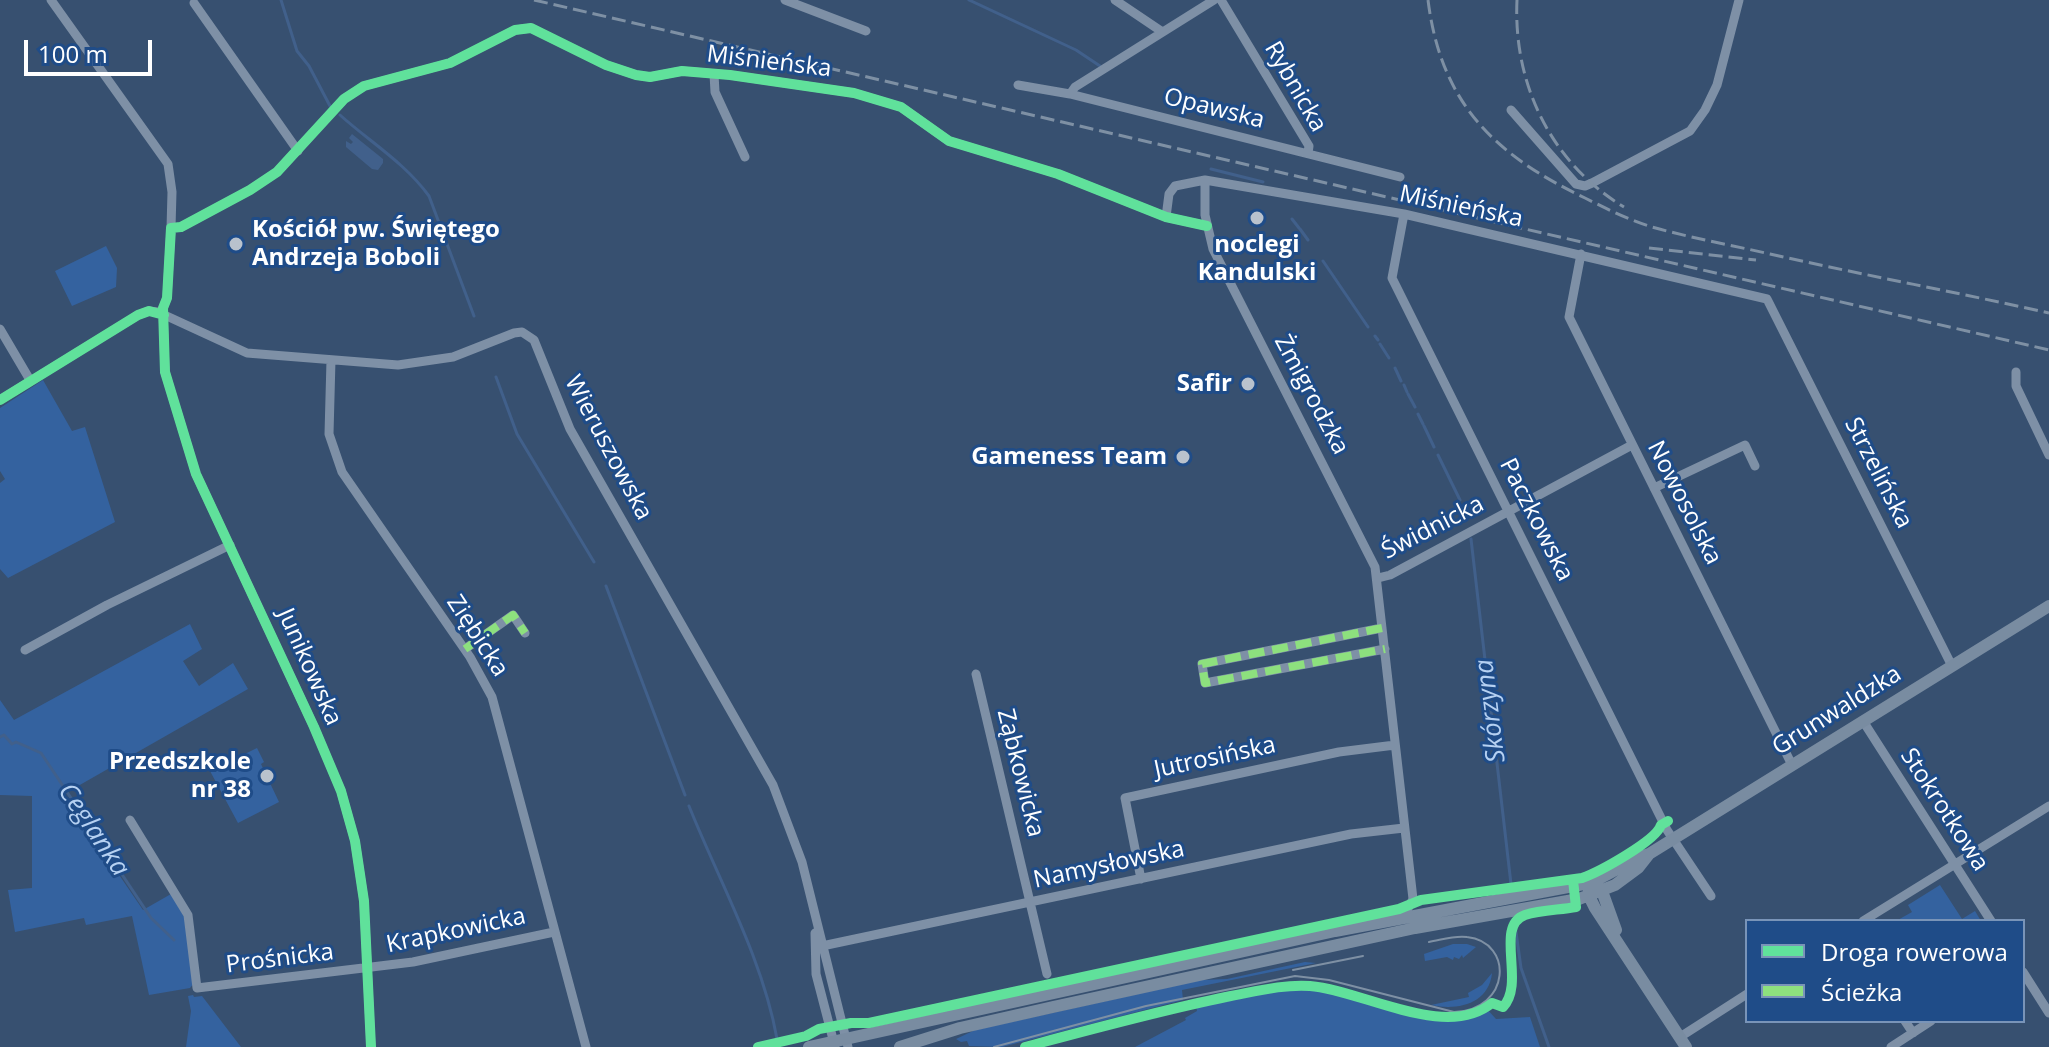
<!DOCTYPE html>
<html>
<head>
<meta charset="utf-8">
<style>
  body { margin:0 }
  #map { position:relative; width:2049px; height:1047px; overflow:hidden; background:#375070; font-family:"Open Sans",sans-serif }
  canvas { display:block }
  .legend { position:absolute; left:1745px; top:919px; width:280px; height:104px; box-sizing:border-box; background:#1f4c88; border:2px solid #7994b8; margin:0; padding:10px 14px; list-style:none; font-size:24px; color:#fff }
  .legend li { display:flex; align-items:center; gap:16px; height:40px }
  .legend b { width:40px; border:2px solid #7994b8 }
  .scale { position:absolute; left:24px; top:40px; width:128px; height:36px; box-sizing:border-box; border:4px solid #fff; border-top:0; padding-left:10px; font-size:24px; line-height:28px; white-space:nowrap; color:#fff; -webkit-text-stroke:6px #1f4c88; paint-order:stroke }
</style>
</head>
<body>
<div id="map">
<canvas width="2049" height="1047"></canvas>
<ul class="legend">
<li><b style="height:10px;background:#60e19b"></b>Droga rowerowa</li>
<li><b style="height:10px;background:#8de07e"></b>Ścieżka</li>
</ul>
<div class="scale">100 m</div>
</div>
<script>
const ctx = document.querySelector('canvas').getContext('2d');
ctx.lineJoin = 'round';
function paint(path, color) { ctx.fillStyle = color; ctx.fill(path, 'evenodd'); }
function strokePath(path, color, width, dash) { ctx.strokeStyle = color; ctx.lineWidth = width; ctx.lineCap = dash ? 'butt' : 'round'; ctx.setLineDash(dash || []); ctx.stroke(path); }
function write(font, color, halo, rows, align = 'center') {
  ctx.font = font + ' "Open Sans",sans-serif'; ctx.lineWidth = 6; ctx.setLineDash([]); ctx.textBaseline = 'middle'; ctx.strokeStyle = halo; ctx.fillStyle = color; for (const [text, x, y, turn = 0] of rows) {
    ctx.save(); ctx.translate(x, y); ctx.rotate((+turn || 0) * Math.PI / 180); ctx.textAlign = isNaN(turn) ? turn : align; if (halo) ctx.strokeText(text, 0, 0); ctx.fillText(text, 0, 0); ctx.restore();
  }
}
const green = new Path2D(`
  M106,246L117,268L116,287L72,306L55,271Z
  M43,380L72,431L85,427L115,522L8,578L0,569V483L5,479L0,471V408Z
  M190,624L202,649L183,661L199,686L233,663L248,689L64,794L143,910L171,894L185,918L194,983L190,988L149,995L132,916L86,925L84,918L15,932L8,890L32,888V796L0,795V700L14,720Z
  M257,748L264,762L261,764L279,802L238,823L210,771Z
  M1940,885L1962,919L1975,911L1981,921H1896L1912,912L1908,905Z
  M1453,944H1467L1476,947L1463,958L1462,955L1459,959L1454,957L1453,960L1447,957L1425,961L1424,954Z
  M1305,962L1316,963L1182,990L1183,1000L1002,1047L969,1046L967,1041L961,1042L956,1039L975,1030L1201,980L1227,979Z
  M1492,973C1489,1004 1457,1011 1431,1005L1469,997L1468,993L1482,985Z
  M1296,987C1352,988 1439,1039 1487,1009L1496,1019L1530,1017L1540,1047H1135L1186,1020L1185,1018L1197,1011L1196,1005Z
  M193,995L194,997L202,996L241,1047H186L191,1011L188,996Z`);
const water = new Path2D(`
  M352,134L383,159V163L378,170L372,169L346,147V141L351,144L353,142L349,138Z`);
const stream = new Path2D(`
  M281,0L297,51L309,66L330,106
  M969,0L1076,50L1100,66
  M340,115C370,142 405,163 429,196L474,316
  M1211,169L1263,182
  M1292,219L1299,228
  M1300,229L1308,240
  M1323,261L1368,327
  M1375,336L1378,340
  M1380,344L1389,358
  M1395,368L1401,381
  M496,377L517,434L594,562
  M1404,385L1407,392
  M1408,394L1415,407
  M1418,414L1423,424
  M1424,426L1434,447
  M1438,455L1460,500
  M1471,539L1511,884
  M606,586L685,795
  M0,737L4,735L12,744L16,742L41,753L151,918L174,940
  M689,806C719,881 763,959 777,1039
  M1516,932L1521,968L1549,1047`);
const street = new Path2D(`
  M51,0L168,164L172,192L171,228
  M785,0L866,31
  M1115,0L1161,31
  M1221,0L1309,146L1308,153
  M194,3L298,151
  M714,74L715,92L745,157
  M1018,85L1070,94L1400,177
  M1070,94L1075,87L1214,0
  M1511,110L1576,184L1585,186L1592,183L1690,131L1705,110L1717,85L1739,0
  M1205,180V215L1213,249L1375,567L1413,899L1403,918
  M1404,214L1392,278L1667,830L1711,896
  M1166,217L1169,194L1175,186L1205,180L1404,214L1767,299L1952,666
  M1581,254L1569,317L1792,765
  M0,329L30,380
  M331,360L329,434L342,472L470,657L492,697L586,1047
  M2016,372V386L2049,455
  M0,400L138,315L149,311L158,312L247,353L398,365L453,357L514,333L522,332L534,340L570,429L773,785L802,862L848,1047
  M1654,488L1745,445L1755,466
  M1378,578L1390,575L1632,445
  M1382,628L1202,664L1205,683L1385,649
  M465,649L513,615L525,633
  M25,650L107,605L230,545
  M976,674L1047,974
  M1863,721L1991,921
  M130,820L188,915L197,988L413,962L554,932
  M1141,879L1125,798L1339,752L1395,745
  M1863,921L2049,806
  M815,933L816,974L835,1047
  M822,946L1351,834L1404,828
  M2023,972L2049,1013
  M1905,1021L1913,1033
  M1680,1037L1747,994
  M371,1047L364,901L355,841L341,791L314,727L196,474L165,372L163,308L167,298L171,228L181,227L250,190L277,172L344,99L364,86L450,63L515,30L531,28L606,65L636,75L650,77L682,71L730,75L854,93L901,107L949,141L1058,174L1166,217L1207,226
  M1891,1047L1931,1021`);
const secondary = new Path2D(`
  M1596,887L1602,891L1616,930
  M1589,890V896L1595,908L1686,1047
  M809,1047L1335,931L1589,883C1610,875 1627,861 1649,854L2049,606
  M900,1047L960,1028L1053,1007L1415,928L1579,899L1615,885L1638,868L1649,854`);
const tram = new Path2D(`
  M1293,970L1363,956
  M994,1047L1146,1006L1295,976L1329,980L1454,1012C1511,1010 1514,942 1467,937C1455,935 1441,940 1429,942`);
const rail = new Path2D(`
  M534,0L2049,350
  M1428,0C1441,104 1495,155 1585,198C1607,209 1629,220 1652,227C1691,238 1731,245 1770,254C1863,275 1956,292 2049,313
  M1517,0C1513,84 1551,163 1624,207
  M1649,248L1756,260`);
const quiet = new Path2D(`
  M1382,628L1202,664L1205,683L1385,649
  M465,649L513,615L525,633`);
const cycleway = new Path2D(`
  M0,400L138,315L149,311L164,315
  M371,1047L364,901L355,841L341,791L314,727L196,474L165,372L163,308L167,298L171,228L181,227L250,190L277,172L344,99L364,86L450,63L515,30L531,28L606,65L636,75L650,77L682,71L730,75L854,93L901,107L949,141L1058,174L1166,217L1207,226
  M758,1047L806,1036L819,1029L851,1023H869L1399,909L1421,900L1582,878C1599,872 1656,841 1661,825L1668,821
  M1025,1047C1092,1029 1158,1011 1226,997C1254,992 1282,984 1310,986C1362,990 1446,1041 1492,1003L1503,1007C1526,983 1494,926 1525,915C1541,910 1560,910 1576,907L1573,880`);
const markers = [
  [1257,218,8,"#b9c2cd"],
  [236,244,8,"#b9c2cd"],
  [1248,384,8,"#b9c2cd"],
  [1183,457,8,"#b9c2cd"],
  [267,776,8,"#b9c2cd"]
];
const streetNames = [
  ["Miśnieńska",769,62,7],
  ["Rybnicka",1295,87,60],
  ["Opawska",1214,109,14],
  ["Miśnieńska",1461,207,12],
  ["Żmigrodzka",1311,395,62],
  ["Wieruszowska",608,448,62],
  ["Strzelińska",1878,473,63],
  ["Nowosolska",1684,503,63],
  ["Paczkowska",1536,520,63],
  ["Świdnicka",1433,528,-27],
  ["Ziębicka",477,636,57],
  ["Junikowska",309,667,66],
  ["Grunwaldzka",1837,711,-32],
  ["Jutrosińska",1215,758,-12],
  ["Ząbkowicka",1020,773,76],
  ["Stokrotkowa",1944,810,57],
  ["Namysłowska",1109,865,-12],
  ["Krapkowicka",456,931,-12],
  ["Prośnicka",280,959,-7]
];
const poiNames = [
  ["Kościół pw. Świętego",252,230,"left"],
  ["Andrzeja Boboli",252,258,"left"],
  ["noclegi",1257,245,"center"],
  ["Kandulski",1257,273,"center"],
  ["Safir",1232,384],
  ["Gameness Team",1167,457],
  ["Przedszkole",251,762],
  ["nr 38",251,790]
];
const waterNames = [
  ["Skórzyna",1491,711,-97],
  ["Ceglanka",93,830,56]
];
paint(green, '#34629f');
paint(water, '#41608b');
strokePath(stream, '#41608b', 3);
strokePath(street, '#7e90a6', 9);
strokePath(secondary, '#798ca1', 12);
strokePath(tram, '#7e90a4', 2);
strokePath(rail, '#7e90a4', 3, [14, 6]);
strokePath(quiet, '#8de07e', 8, [16, 8]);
strokePath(cycleway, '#60e19b', 10);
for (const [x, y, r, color] of markers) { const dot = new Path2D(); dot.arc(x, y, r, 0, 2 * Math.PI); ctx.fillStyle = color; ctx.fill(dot); strokePath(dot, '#1f4c88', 3); }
write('24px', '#fff', '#1f4c88', streetNames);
write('bold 24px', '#fff', '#1f4c88', poiNames, 'right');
write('italic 26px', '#b6d1f2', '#1f4c88', waterNames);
</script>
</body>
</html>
